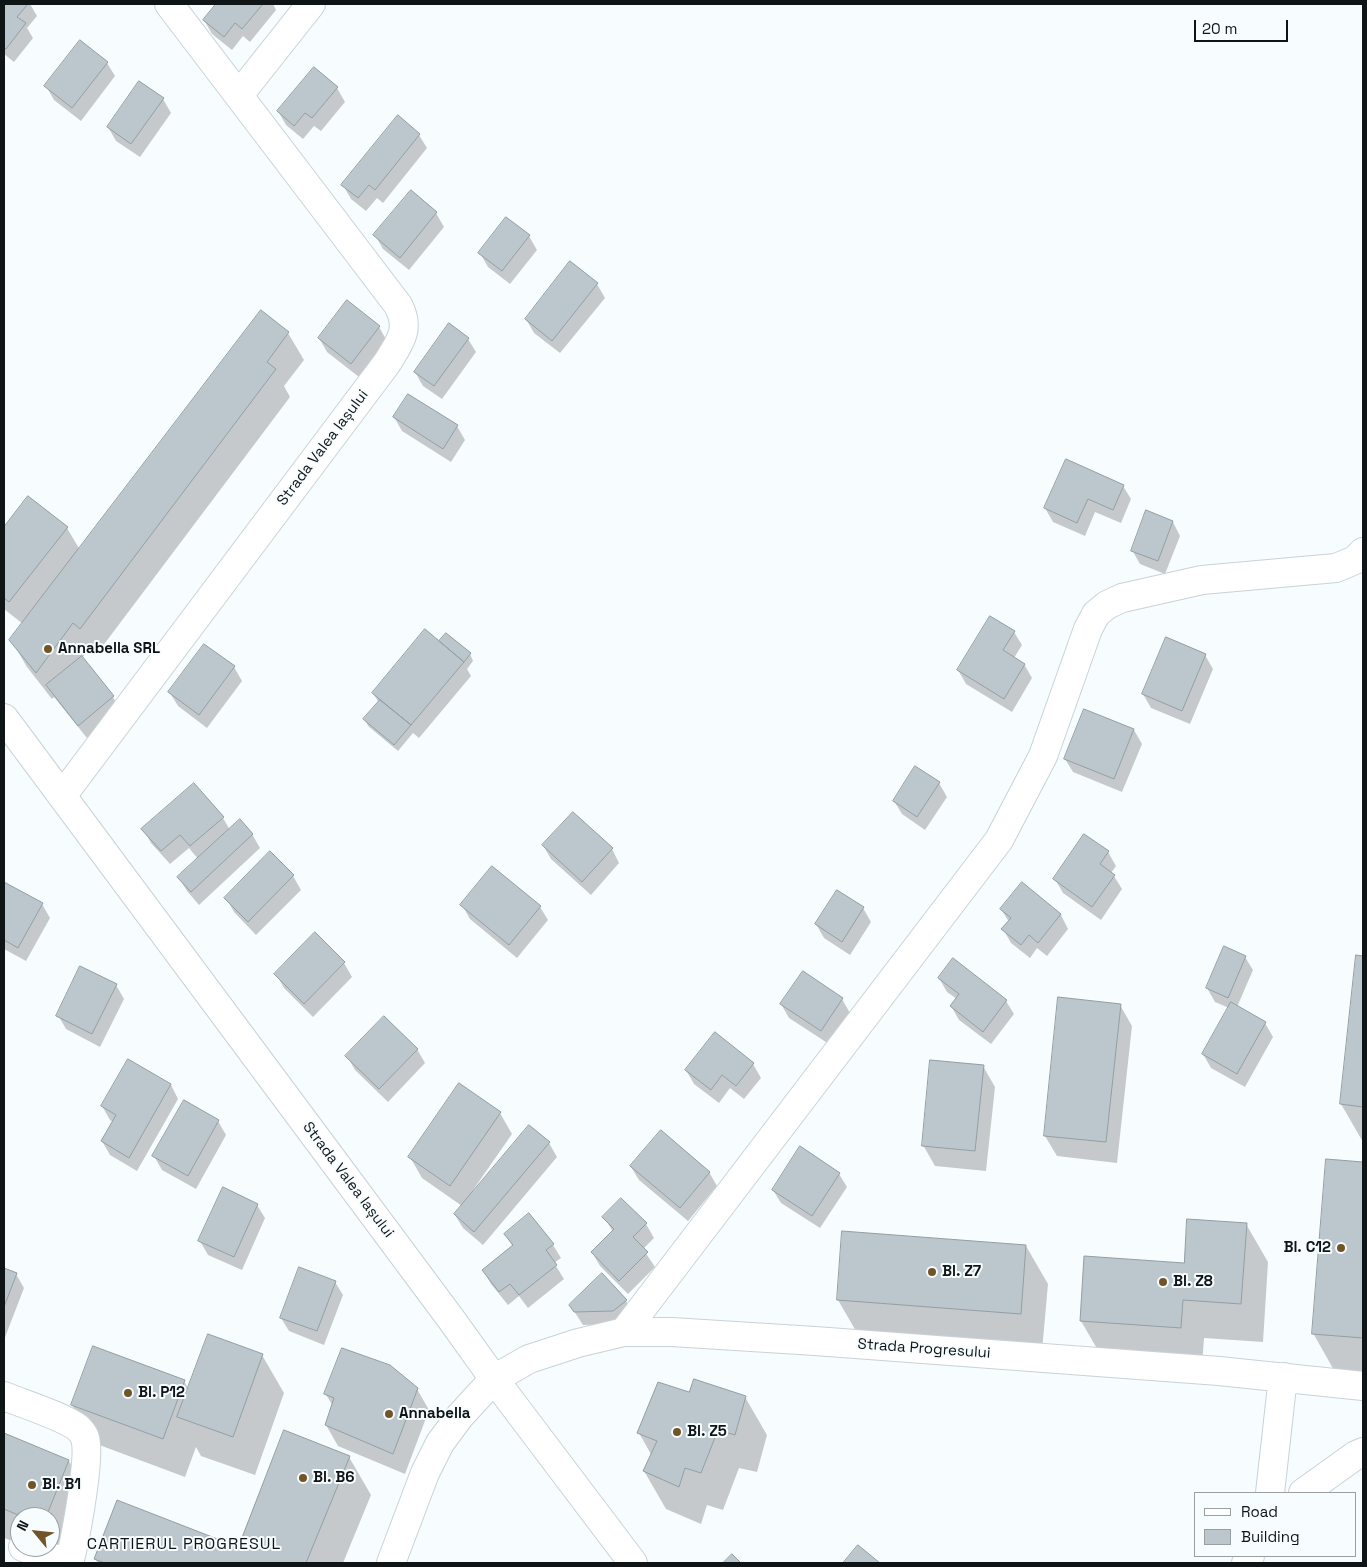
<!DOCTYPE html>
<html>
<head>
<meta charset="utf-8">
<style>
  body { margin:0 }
  #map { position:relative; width:1367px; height:1567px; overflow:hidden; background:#f7fcfe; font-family:"Space Grotesk",sans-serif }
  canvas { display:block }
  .frame { position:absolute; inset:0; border:5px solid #0f1416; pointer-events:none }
  .legend { position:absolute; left:1194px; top:1492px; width:162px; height:65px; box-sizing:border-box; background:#f7fcfe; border:1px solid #9a9fa1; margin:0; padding:6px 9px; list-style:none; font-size:15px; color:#0f1416 }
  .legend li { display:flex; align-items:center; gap:10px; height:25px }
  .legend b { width:25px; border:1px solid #9a9fa1 }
  .north { position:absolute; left:10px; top:1507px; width:50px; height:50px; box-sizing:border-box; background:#f7fcfe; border:1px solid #9a9fa1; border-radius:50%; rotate:298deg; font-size:14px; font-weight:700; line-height:20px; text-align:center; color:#0f1416 }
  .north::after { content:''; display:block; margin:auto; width:18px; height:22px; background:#715427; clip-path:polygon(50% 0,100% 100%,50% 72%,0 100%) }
  .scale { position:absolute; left:1194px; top:20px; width:94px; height:22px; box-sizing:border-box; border:2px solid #0f1416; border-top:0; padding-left:6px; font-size:15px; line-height:18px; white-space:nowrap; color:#0f1416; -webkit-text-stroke:4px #f7fcfe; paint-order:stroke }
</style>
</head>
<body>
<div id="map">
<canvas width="1367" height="1567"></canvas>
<div class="frame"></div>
<ul class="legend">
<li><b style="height:6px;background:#fff"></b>Road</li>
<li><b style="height:14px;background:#bbc7cc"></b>Building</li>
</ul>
<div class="north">N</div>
<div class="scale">20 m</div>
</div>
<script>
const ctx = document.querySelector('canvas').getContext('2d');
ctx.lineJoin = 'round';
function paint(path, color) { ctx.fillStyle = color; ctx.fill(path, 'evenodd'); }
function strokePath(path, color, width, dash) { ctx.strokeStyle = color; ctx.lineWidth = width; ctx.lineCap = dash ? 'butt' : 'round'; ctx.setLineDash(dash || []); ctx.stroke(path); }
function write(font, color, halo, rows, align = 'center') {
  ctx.font = font + ' "Space Grotesk",sans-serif'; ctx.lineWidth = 4; ctx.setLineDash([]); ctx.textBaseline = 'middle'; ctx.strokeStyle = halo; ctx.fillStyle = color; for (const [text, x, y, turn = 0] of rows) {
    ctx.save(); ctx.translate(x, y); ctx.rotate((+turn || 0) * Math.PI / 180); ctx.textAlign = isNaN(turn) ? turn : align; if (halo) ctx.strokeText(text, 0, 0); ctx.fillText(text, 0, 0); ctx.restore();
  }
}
const shadow = new Path2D(`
  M4,4H30L37,16L27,28L33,38L14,62L4,54Z
  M218,4H273L276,10L250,42L243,36L232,50L212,34L204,20Z
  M107,63L115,76L81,121L54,100L46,86Z
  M314,69L337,88L345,102L321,131L314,126L303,139L286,125L278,111Z
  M163,99L171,113L140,157L116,141L108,127Z
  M419,135L427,148L383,203L377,198L366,211L351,199L343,185Z
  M411,192L436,213L444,227L409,270L383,249L375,235Z
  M529,236L537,250L510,284L488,267L480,253Z
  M597,284L605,298L560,353L534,333L526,319Z
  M347,302L379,327L387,341L359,377L327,352L319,338Z
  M288,333L304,360L284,386L290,397L96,655L89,649L82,658L113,697L121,711L87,738L54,697L52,699L27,667L11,640L23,624L4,609V529L28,498L67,528L80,550Z
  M468,339L476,352L442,399L423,386L415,372Z
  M408,395L457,426L465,440L451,462L402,431L394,417Z
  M1123,486L1131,499L1121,523L1095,512L1085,536L1053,522L1045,508Z
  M1173,522L1180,536L1165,574L1140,564L1132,550Z
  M1014,632L1022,645L1014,658L1024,664L1032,678L1012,712L966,684L958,670Z
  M443,646L470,654L473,661L467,669L471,676L419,738L413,733L398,751L368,726L365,719L379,703L373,693Z
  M1205,655L1213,669L1190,724L1151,708L1143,694Z
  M234,667L242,681L207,728L178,706L170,693Z
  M1085,711L1134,730L1142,744L1122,792L1073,772L1065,759Z
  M939,783L947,797L925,830L902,814L894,801Z
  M223,818L230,830L252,834L260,848L199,905L187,891L179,878L198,859L189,848L170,864L151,843L143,829Z
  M543,845L612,849L619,863L591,895L551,859Z
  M1108,852L1116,866L1111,873L1114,876L1122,889L1101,920L1063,893L1055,879Z
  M293,876L301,890L256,935L234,912L226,898Z
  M4,883L42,904L50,918L26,961L4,949Z
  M1022,883L1061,915L1068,929L1047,956L1037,948L1030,958L1011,943L1003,929L1009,922L1001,909Z
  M837,892L863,908L871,922L850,955L824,938L816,924Z
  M462,905L540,907L548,920L517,958L470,919Z
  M315,934L344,963L352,977L313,1017L284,988L276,974Z
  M1245,957L1253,970L1237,1007L1265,1023L1273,1037L1245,1087L1211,1068L1203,1054L1229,1008L1215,1002L1207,988Z
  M1357,957H1363V1142L1341,1104Z
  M939,978L1006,1001L1014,1014L991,1044L959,1020L951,1006L957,999L947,992Z
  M116,985L124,999L100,1047L66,1029L58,1015Z
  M842,999L850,1013L829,1044L789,1018L781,1004Z
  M1120,1005L1132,1026L1117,1163L1057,1156L1045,1136Z
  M715,1034L753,1064L761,1078L744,1099L730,1088L719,1103L694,1084L686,1070Z
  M417,1049L425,1063L388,1102L355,1070L347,1056Z
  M128,1061L171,1085L178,1099L137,1171L110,1155L102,1141L113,1122L110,1120L102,1106Z
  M983,1066L995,1087L986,1171L935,1166L923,1145Z
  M500,1113L512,1134L471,1193L472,1195L530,1127L549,1143L557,1157L483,1245L463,1228L455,1215L462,1206L422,1178L410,1157Z
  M218,1121L226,1135L196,1189L162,1170L154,1156Z
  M1327,1161L1363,1164V1374L1335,1372L1313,1333Z
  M631,1167L709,1172L717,1186L688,1221L639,1180Z
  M839,1174L847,1187L820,1228L781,1203L773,1190Z
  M257,1205L265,1218L242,1270L208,1255L200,1241Z
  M604,1217L646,1224L654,1238L643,1249L655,1267L628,1294L600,1266L592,1252L613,1232Z
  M1246,1224L1268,1262L1263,1342L1204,1338L1202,1366L1103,1359L1081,1321L1185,1264Z
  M505,1234L553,1245L561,1258L554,1263L564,1279L528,1308L519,1296L508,1305L491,1284L483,1270L513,1247Z
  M1026,1246L1048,1284L1042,1351L860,1338L838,1300Z
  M4,1269L16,1274L24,1288L4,1340Z
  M335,1282L343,1295L324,1345L289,1331L281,1318Z
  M626,1301L634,1314L621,1324L583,1325L570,1305Z
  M262,1355L284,1393L255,1475L201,1456L196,1447L185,1477L94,1443L72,1405L184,1381L189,1390Z
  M417,1389L429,1410L405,1474L338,1446L326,1425L333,1406L325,1393Z
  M689,1393L745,1397L767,1435L757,1472L739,1468L723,1510L707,1505L701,1524L666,1509L644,1471L652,1456L639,1433Z
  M4,1434L69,1461L91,1499L64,1563L50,1547V1517H20V1544L4,1538Z
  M349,1457L371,1495L343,1563H98L95,1559L239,1549Z`);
const building = new Path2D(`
  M4,4H28L17,17L26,23L6,49L4,48Z
  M216,4H263L242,29L235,23L224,37L203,20Z
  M80,40L108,62L72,108L44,86Z
  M314,67L338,87L312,118L305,113L294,126L277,111Z
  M139,81L164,98L131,144L107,127Z
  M398,115L420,134L375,190L369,185L358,198L341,185Z
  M411,190L437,212L400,258L373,235Z
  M506,217L530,235L502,271L478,253Z
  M570,261L598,283L552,341L525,319Z
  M347,300L380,326L351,364L318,338Z
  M261,310L289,332L267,362L276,369L80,629L73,623L36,673L9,640Z
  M449,323L469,338L434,386L414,372Z
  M408,394L458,425L443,449L393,417Z
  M1066,459L1124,485L1113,510L1088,499L1077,523L1044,508Z
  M28,496L68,527L9,602L4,598V527Z
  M1146,510L1173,521L1158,561L1131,551Z
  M990,616L1015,631L1003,650L1025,664L1004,699L957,670Z
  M425,629L464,662L411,725L372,693Z
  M446,633L471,653L464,662L439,641Z
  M1166,637L1206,654L1182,711L1142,694Z
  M204,644L235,666L199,715L168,692Z
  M82,656L114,696L78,726L46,685Z
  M380,700L411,725L394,745L363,719Z
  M1084,709L1134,729L1114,779L1064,759Z
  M915,766L940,782L917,817L893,801Z
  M194,783L224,817L190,846L180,835L161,851L141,829Z
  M573,812L613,848L582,882L542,845Z
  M240,819L253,834L191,892L177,877Z
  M1084,834L1109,851L1100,864L1115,875L1092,907L1053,879Z
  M270,851L294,875L248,922L224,898Z
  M492,866L541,906L509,945L460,905Z
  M4,882L43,903L18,948L4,940Z
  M1022,882L1061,914L1038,943L1029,935L1021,945L1001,929L1011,918L1000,909Z
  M837,890L864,907L842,942L815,924Z
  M315,932L345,962L304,1004L274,974Z
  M1224,946L1246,956L1228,998L1206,988Z
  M1356,955L1363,956V1107L1340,1104Z
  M953,958L1007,1000L983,1032L950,1006L959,994L938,978Z
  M80,966L117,984L92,1034L56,1016Z
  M803,971L843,998L821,1031L780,1004Z
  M1058,997L1121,1004L1106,1142L1044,1136Z
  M1231,1002L1266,1022L1237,1074L1202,1054Z
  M384,1016L418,1049L379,1089L345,1056Z
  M715,1032L754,1063L736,1086L722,1075L711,1090L685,1070Z
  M128,1059L171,1084L129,1158L101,1141L116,1115L101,1106Z
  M930,1060L984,1065L975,1151L922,1146Z
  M459,1083L501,1112L450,1186L408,1157Z
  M184,1100L219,1120L188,1176L152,1156Z
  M529,1125L550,1142L474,1232L454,1214Z
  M661,1130L710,1172L680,1208L630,1166Z
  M800,1146L840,1173L812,1216L772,1190Z
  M1326,1159L1363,1162V1338L1312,1334Z
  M223,1187L258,1204L234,1257L198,1241Z
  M621,1198L647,1223L633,1237L648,1252L619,1281L591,1252L614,1229L602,1217Z
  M529,1213L554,1244L546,1250L557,1265L519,1295L510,1284L499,1292L482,1270L513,1245L504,1234Z
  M1187,1219L1247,1223L1241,1304L1183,1300L1181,1328L1080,1321L1084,1256L1184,1263Z
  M842,1231L1026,1245L1021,1314L837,1300Z
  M299,1267L336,1281L317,1331L280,1318Z
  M4,1268L17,1273L4,1307Z
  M602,1273L627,1300L613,1311L574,1312L569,1305Z
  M208,1334L263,1354L233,1437L177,1417Z
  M93,1346L185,1380L163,1439L71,1405Z
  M342,1348L390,1365L418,1388L393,1454L325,1425L334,1398L324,1394Z
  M694,1379L746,1396L735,1435L718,1430L701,1473L685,1468L679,1487L643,1471L657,1441L637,1433L658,1382L689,1392Z
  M284,1430L350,1456L306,1563H105L94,1559L117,1500L238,1547Z
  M4,1433L69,1460L46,1517H23L4,1509Z
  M858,1545L880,1563H843Z
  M732,1554L741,1563H723Z`);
const minor = new Path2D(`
  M239,95L311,4
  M62,796L387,363C400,342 411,329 398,305L169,4
  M624,1332L999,840L1043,756L1088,629L1096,614L1107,605L1122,598L1202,580L1336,568L1355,560L1363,552
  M4,1396C23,1404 63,1416 78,1428C80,1430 84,1435 85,1438C91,1457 75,1541 69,1563
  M1270,1493L1283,1377
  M1303,1493L1356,1455L1363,1452
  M23,1547L67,1563
  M391,1563L425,1473L440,1443L460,1416L494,1379L529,1359L578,1343L624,1332H672L815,1341L1219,1371L1363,1386
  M1246,1563L1250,1556`);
const major = new Path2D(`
  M4,718L451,1319L494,1379L633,1563`);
const markers = [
  [48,649,5,"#715427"],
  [1341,1248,5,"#715427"],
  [932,1272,5,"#715427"],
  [1163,1282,5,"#715427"],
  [128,1393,5,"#715427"],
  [389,1414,5,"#715427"],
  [677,1432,5,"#715427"],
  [303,1478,5,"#715427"],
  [32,1485,5,"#715427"]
];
const streetNames = [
  ["Strada Valea Iașului",323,448,-53],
  ["Strada Valea Iașului",348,1180,53],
  ["Strada Progresului",924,1349,4]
];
const poiNames = [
  ["Annabella SRL",58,649],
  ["Bl. C12",1331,1248,"right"],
  ["Bl. Z7",942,1272],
  ["Bl. Z8",1173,1282],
  ["Bl. P12",138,1393],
  ["Annabella",399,1414],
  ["Bl. Z5",687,1432],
  ["Bl. B6",313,1478],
  ["Bl. B1",42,1485]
];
const neighbourhoodNames = [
  ["CARTIERUL PROGRESUL",184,1545]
];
paint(shadow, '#0003');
paint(building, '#bbc7cc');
strokePath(building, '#939ea4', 1);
strokePath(minor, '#c7d3d8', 30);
strokePath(major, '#c7d3d8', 30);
strokePath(minor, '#fff', 28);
strokePath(major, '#fff', 28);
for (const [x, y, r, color] of markers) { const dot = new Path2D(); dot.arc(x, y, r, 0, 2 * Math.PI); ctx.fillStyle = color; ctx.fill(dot); strokePath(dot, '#f7fcfe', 2); }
write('15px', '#0f1416', '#f7fcfe', streetNames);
write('bold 15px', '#0f1416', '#f7fcfe', poiNames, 'left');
ctx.letterSpacing = '1px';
write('16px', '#0f1416', '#f7fcfe', neighbourhoodNames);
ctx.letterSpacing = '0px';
</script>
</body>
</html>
